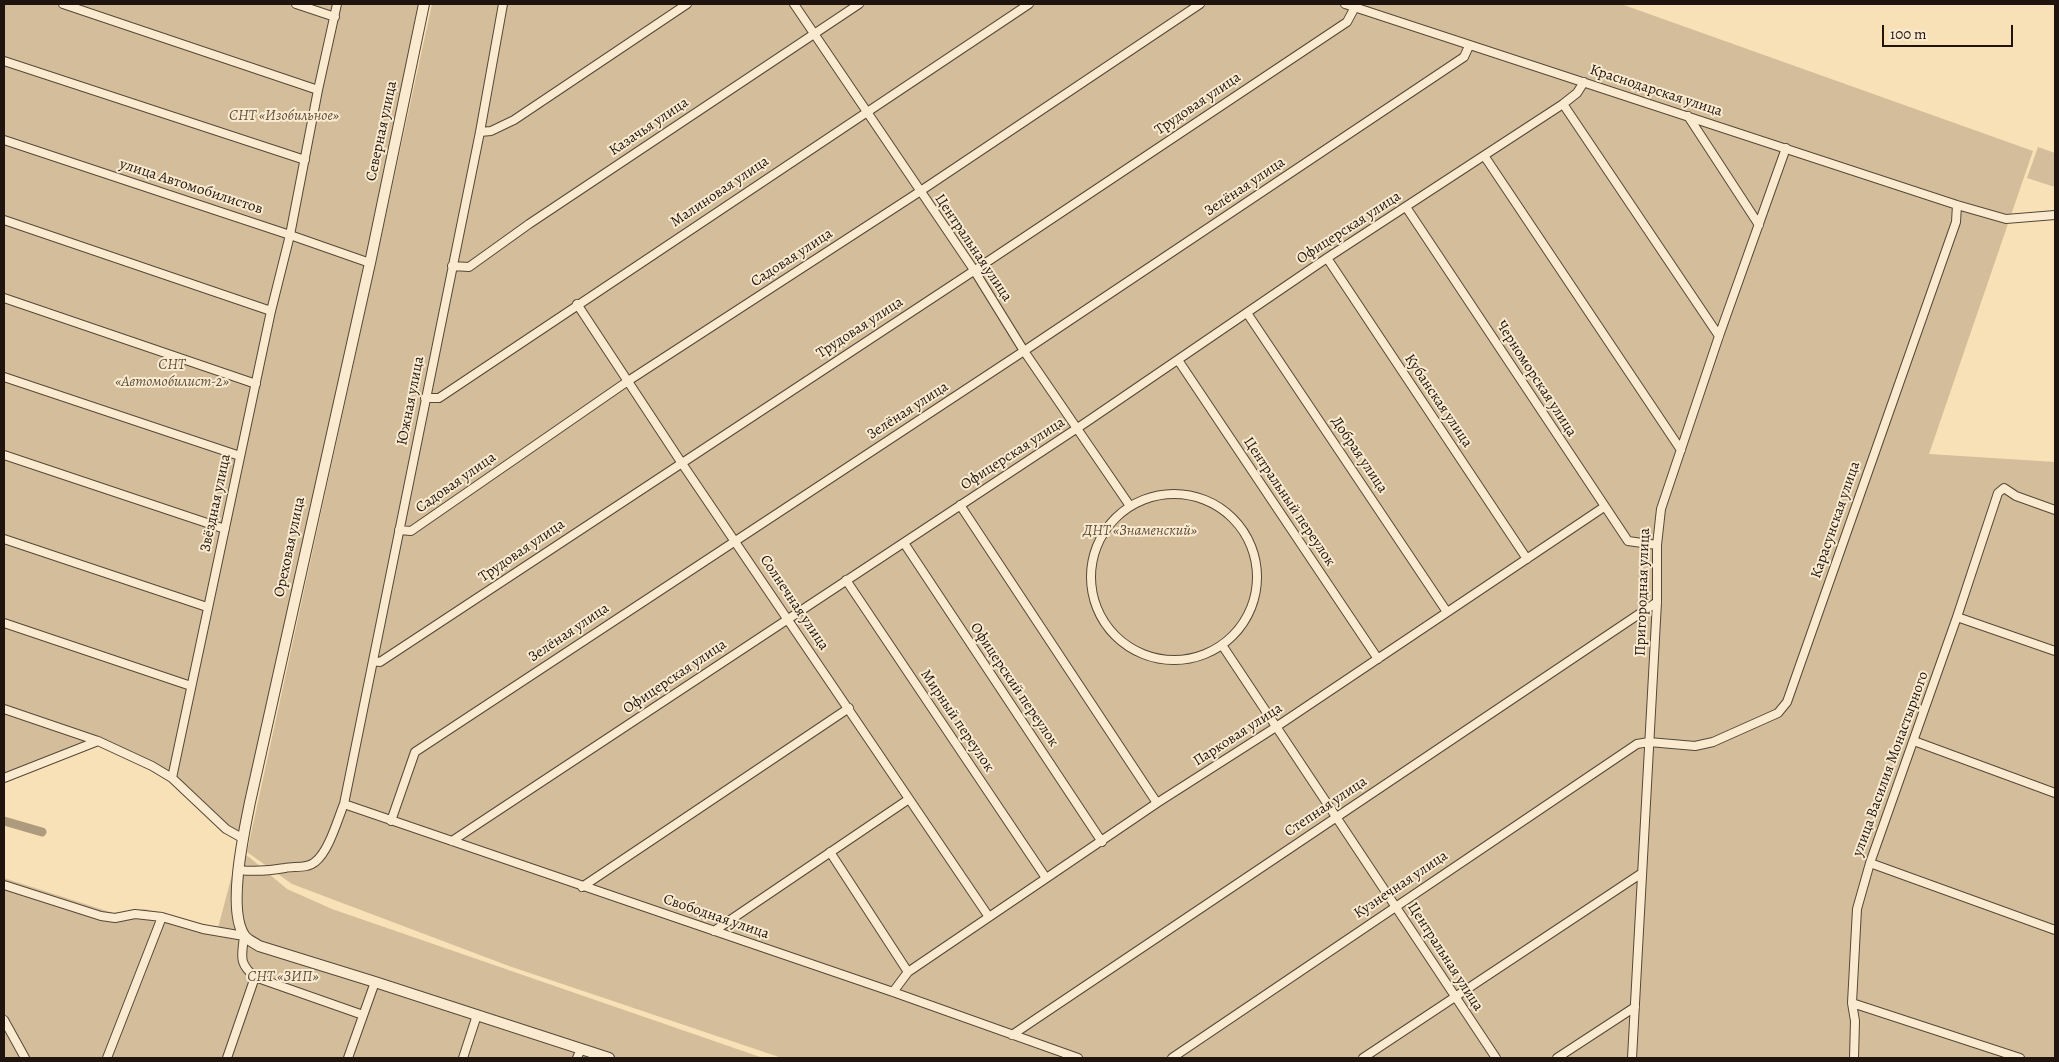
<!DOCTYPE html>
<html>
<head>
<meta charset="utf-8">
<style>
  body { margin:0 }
  #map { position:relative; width:2059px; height:1062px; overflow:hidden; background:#f8e0b7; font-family:Alegreya,serif }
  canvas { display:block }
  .frame { position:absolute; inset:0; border:5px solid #1f150e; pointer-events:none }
  .scale { position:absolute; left:1882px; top:25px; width:131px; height:22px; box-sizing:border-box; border:2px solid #1f150e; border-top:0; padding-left:6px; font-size:15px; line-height:18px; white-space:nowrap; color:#1f150e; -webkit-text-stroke:4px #faebd0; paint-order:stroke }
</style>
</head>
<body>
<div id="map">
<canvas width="2059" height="1062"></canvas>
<div class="frame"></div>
<div class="scale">100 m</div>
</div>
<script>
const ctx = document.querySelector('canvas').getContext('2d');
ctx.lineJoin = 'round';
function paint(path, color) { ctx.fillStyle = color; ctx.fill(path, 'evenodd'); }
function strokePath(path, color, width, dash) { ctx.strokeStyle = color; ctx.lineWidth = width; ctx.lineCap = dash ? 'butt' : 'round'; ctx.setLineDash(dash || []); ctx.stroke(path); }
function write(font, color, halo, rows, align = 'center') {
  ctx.font = font + ' Alegreya,serif'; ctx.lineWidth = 4; ctx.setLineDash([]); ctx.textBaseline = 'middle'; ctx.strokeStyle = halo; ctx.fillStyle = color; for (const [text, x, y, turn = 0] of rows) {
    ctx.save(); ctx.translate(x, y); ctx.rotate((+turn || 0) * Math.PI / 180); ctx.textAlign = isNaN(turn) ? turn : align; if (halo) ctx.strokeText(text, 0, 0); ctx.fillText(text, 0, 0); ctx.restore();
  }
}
const green = new Path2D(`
  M4,4H424L242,838L171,778L98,741L4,778Z
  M432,4H1621L2033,151L1929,454L2055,462V1058H782L509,966L292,884L247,852Z
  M2038,147L2055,153V187L2027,178Z
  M238,852L249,857L287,889L332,909L763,1058H4V878L113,913L145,909L218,928Z`);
const canal = new Path2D(`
  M4,821L42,832`);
const minor = new Path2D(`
  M63,4L318,90
  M296,4L335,17
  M794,4L974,270L1024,351L1130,506
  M1345,4L1957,205L2006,219L2055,215
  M4,61L305,160
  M1563,104L1719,336
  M1688,116L1759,225
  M480,132L491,131L514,120L687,4
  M4,140L290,235L370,263
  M1485,157L1681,450
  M1406,207L1628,541L1657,545
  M4,220L271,311
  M1327,258L1527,559
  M452,266L469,267L529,224L859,4
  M4,298L256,384
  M577,304L681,462L989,917
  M1247,313L1447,612
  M1178,360L1378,659
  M4,377L240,456
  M425,398H439L1029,4
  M4,455L225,529
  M1091 577a83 83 0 1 1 166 0a83 83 0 1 1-166 0Z
  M960,505L1157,803
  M399,530L411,531L628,381L913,196L1200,4
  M4,539L207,607
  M904,543L1102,842
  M846,580L1046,878
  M1957,617L2055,651
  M4,623L191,686
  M1222,645L1496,1058
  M373,661L380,662L966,276L1347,22L1355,7
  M4,709L98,741L152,766L172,778L226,829L242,838
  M1914,741L2055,793
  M4,778L98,741
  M172,778L271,311L290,235L318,90L337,4
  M344,804L893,992L1078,1058
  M391,821L415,752L1024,351L1464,57L1469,46
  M452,841L1085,423L1327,258L1563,104L1577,93L1584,82
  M830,852L908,972
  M1870,863L2055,930
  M239,870C256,872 268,871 285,868C294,866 307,869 315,862C329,851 337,821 344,804L480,132L503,4
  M4,885L101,916L115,918L135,914L162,917L203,929L244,936C242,956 238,963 255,977L227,1058
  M582,887L849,708
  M714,931L909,799
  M255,977L363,1015
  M893,992L908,972L1157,803L1276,727L1604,507
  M1852,1003L2020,1058
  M4,1020L25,1058
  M1012,1035L1657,602
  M107,1058L162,917
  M348,1058L375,982
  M463,1058L477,1015
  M577,1058L581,1049
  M1172,1058L1637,744L1649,742L1695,746L1713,742L1778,713L1787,702L1956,222L1957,205
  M1363,1058L1642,873
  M1557,1058L1635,1007
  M1632,1058L1657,602V545L1661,509L1719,336L1786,148
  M1854,1058L1855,1021L1852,1003L1857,909L1870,863L1957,617L1998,493L2004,488L2016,496L2055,510`);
const tertiary = new Path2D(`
  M424,4L370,263L250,802C244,832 227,909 244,935C247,940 255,943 259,946L375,982L609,1058`);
const streetNames = [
  ["Краснодарская улица",1656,91,18],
  ["Трудовая улица",1198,104,-34],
  ["Казачья улица",649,127,-34],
  ["Северная улица",382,131,-78],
  ["улица Автомобилистов",191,187,18],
  ["Зелёная улица",1245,187,-34],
  ["Малиновая улица",720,192,-34],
  ["Офицерская улица",1349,228,-33],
  ["Центральная улица",973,248,56],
  ["Садовая улица",792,258,-33],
  ["Трудовая улица",860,328,-33],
  ["Черноморская улица",1536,379,57],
  ["Южная улица",411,401,-79],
  ["Кубанская улица",1438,401,56],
  ["Зелёная улица",908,411,-33],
  ["Офицерская улица",1013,454,-33],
  ["Добрая улица",1359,455,56],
  ["Садовая улица",456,483,-35],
  ["Центральный переулок",1289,502,56],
  ["Звёздная улица",216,503,-78],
  ["Карасунская улица",1836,520,-71],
  ["Ореховая улица",290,547,-78],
  ["Трудовая улица",522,551,-34],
  ["Пригородная улица",1643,592,-88],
  ["Солнечная улица",794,603,56],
  ["Зелёная улица",569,633,-34],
  ["Офицерская улица",675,677,-34],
  ["Офицерский переулок",1014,685,56],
  ["Мирный переулок",957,721,56],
  ["Парковая улица",1238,735,-33],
  ["улица Василия Монастырного",1891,764,-70],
  ["Степная улица",1326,807,-34],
  ["Кузнечная улица",1401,885,-34],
  ["Свободная улица",716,917,19],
  ["Центральная улица",1445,957,57]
];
const parkNames = [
  ["СНТ «Изобильное»",284,116],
  ["СНТ",172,365],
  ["«Автомобилист-2»",172,382],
  ["ДНТ «Знаменский»",1140,531],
  ["СНТ «ЗИП»",283,977]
];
paint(green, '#d3bd9a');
strokePath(canal, '#ae9b7e', 9);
strokePath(minor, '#554838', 10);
strokePath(tertiary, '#554838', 12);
strokePath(minor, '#faebd0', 8);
strokePath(tertiary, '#faebd0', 10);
write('15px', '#1f150e', '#faebd0', streetNames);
write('italic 15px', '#5e503f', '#faebd0', parkNames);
</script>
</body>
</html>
